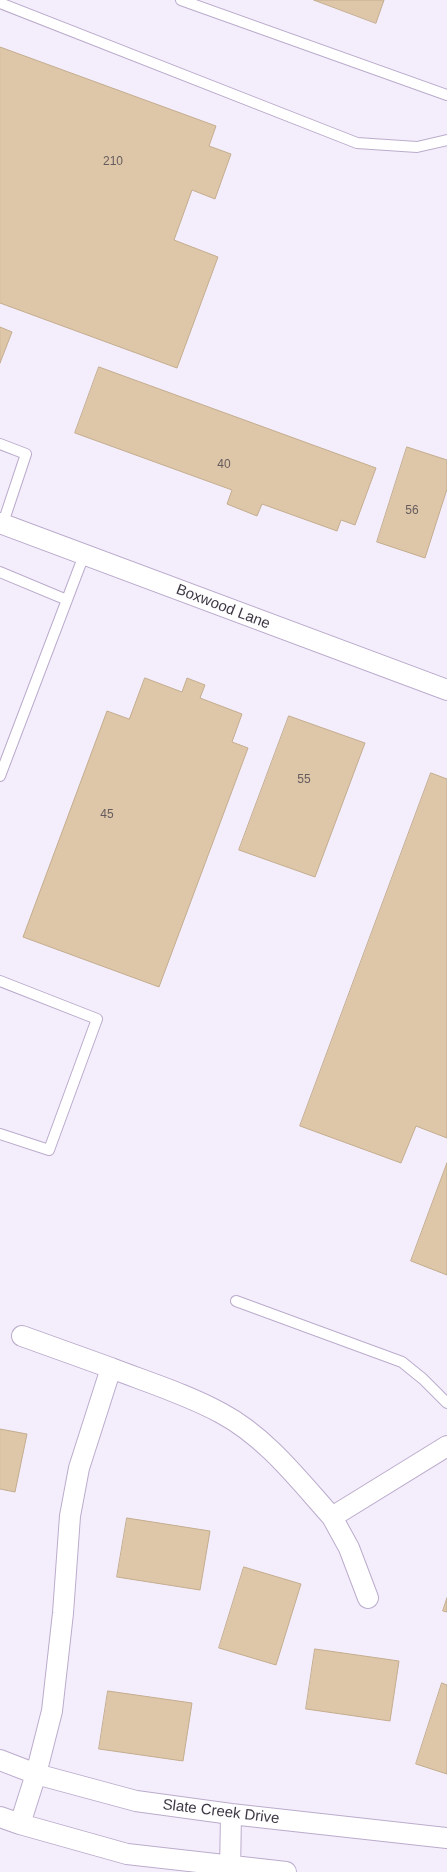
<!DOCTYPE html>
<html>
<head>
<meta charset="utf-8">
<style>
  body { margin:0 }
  canvas { display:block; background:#f4eefc }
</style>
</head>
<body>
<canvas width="447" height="1872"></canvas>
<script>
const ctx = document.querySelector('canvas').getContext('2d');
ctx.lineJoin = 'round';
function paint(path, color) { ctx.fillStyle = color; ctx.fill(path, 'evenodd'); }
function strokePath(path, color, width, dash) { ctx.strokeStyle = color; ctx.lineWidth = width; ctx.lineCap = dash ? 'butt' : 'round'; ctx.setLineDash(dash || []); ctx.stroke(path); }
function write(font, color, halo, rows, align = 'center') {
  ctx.font = font + ' Helvetica,sans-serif'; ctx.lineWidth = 4; ctx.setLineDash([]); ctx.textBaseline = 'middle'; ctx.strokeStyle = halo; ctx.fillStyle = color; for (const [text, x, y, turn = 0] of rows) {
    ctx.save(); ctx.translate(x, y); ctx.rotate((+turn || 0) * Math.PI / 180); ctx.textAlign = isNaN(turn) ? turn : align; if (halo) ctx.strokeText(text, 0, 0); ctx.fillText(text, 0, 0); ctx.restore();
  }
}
const building = new Path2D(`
  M314,0H384L376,23Z
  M0,47L216,126L209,146L231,154L215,199L192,190L174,240L218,257L177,368L0,303Z
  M0,327L12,332L0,363Z
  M99,367L376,468L355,525L341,520L337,531L262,504L257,516L227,504L232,490L75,433Z
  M407,447L447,460V489L425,558L377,542Z
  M145,678L182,692L187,678L205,685L200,698L242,714L232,742L248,748L159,987L23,937L107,711L129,719Z
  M289,716L365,743L315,877L239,850Z
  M431,773L447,779V1138L416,1126L401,1163L300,1126Z
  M447,1163V1275L411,1261Z
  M0,1429L27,1434L15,1492L0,1489Z
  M127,1518L210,1531L200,1590L117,1577Z
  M244,1567L301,1584L276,1665L219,1648Z
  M447,1598V1612L443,1611Z
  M315,1649L399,1661L390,1721L306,1709Z
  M442,1683L447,1685V1774L416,1764Z
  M108,1691L192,1703L183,1761L99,1749Z`);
const service = new Path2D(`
  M181,0L447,95
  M0,3L357,143L417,147L447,140
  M0,444L26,454L2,526
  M0,572L67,600
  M0,776L84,555
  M0,981L97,1019L49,1150L0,1134
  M236,1301L402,1362L423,1379L447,1403`);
const minor = new Path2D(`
  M0,523L447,690
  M22,1336L111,1368
  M332,1517L349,1548L368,1598
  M0,1760L36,1774L136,1801L231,1814L447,1838
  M0,1817L20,1824L127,1854L286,1872
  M20,1824L36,1774L52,1711L63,1613L70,1516L79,1468L111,1368C147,1382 186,1394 221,1413C266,1437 298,1479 332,1517L447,1446
  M230,1872L231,1814`);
const numberNames = [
  ["210",113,162],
  ["40",224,465],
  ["56",412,511],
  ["55",304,780],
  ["45",107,815]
];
const streetNames = [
  ["Boxwood Lane",223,607,21],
  ["Slate Creek Drive",221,1812,7]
];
paint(building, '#dec7a8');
strokePath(building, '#c4ad8f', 1);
strokePath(service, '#bbaccc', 12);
strokePath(minor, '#bbaccc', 22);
strokePath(service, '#fff', 10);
strokePath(minor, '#fff', 20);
write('12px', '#665c5e', null, numberNames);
write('15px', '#3e3845', '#fefefe', streetNames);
</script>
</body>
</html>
